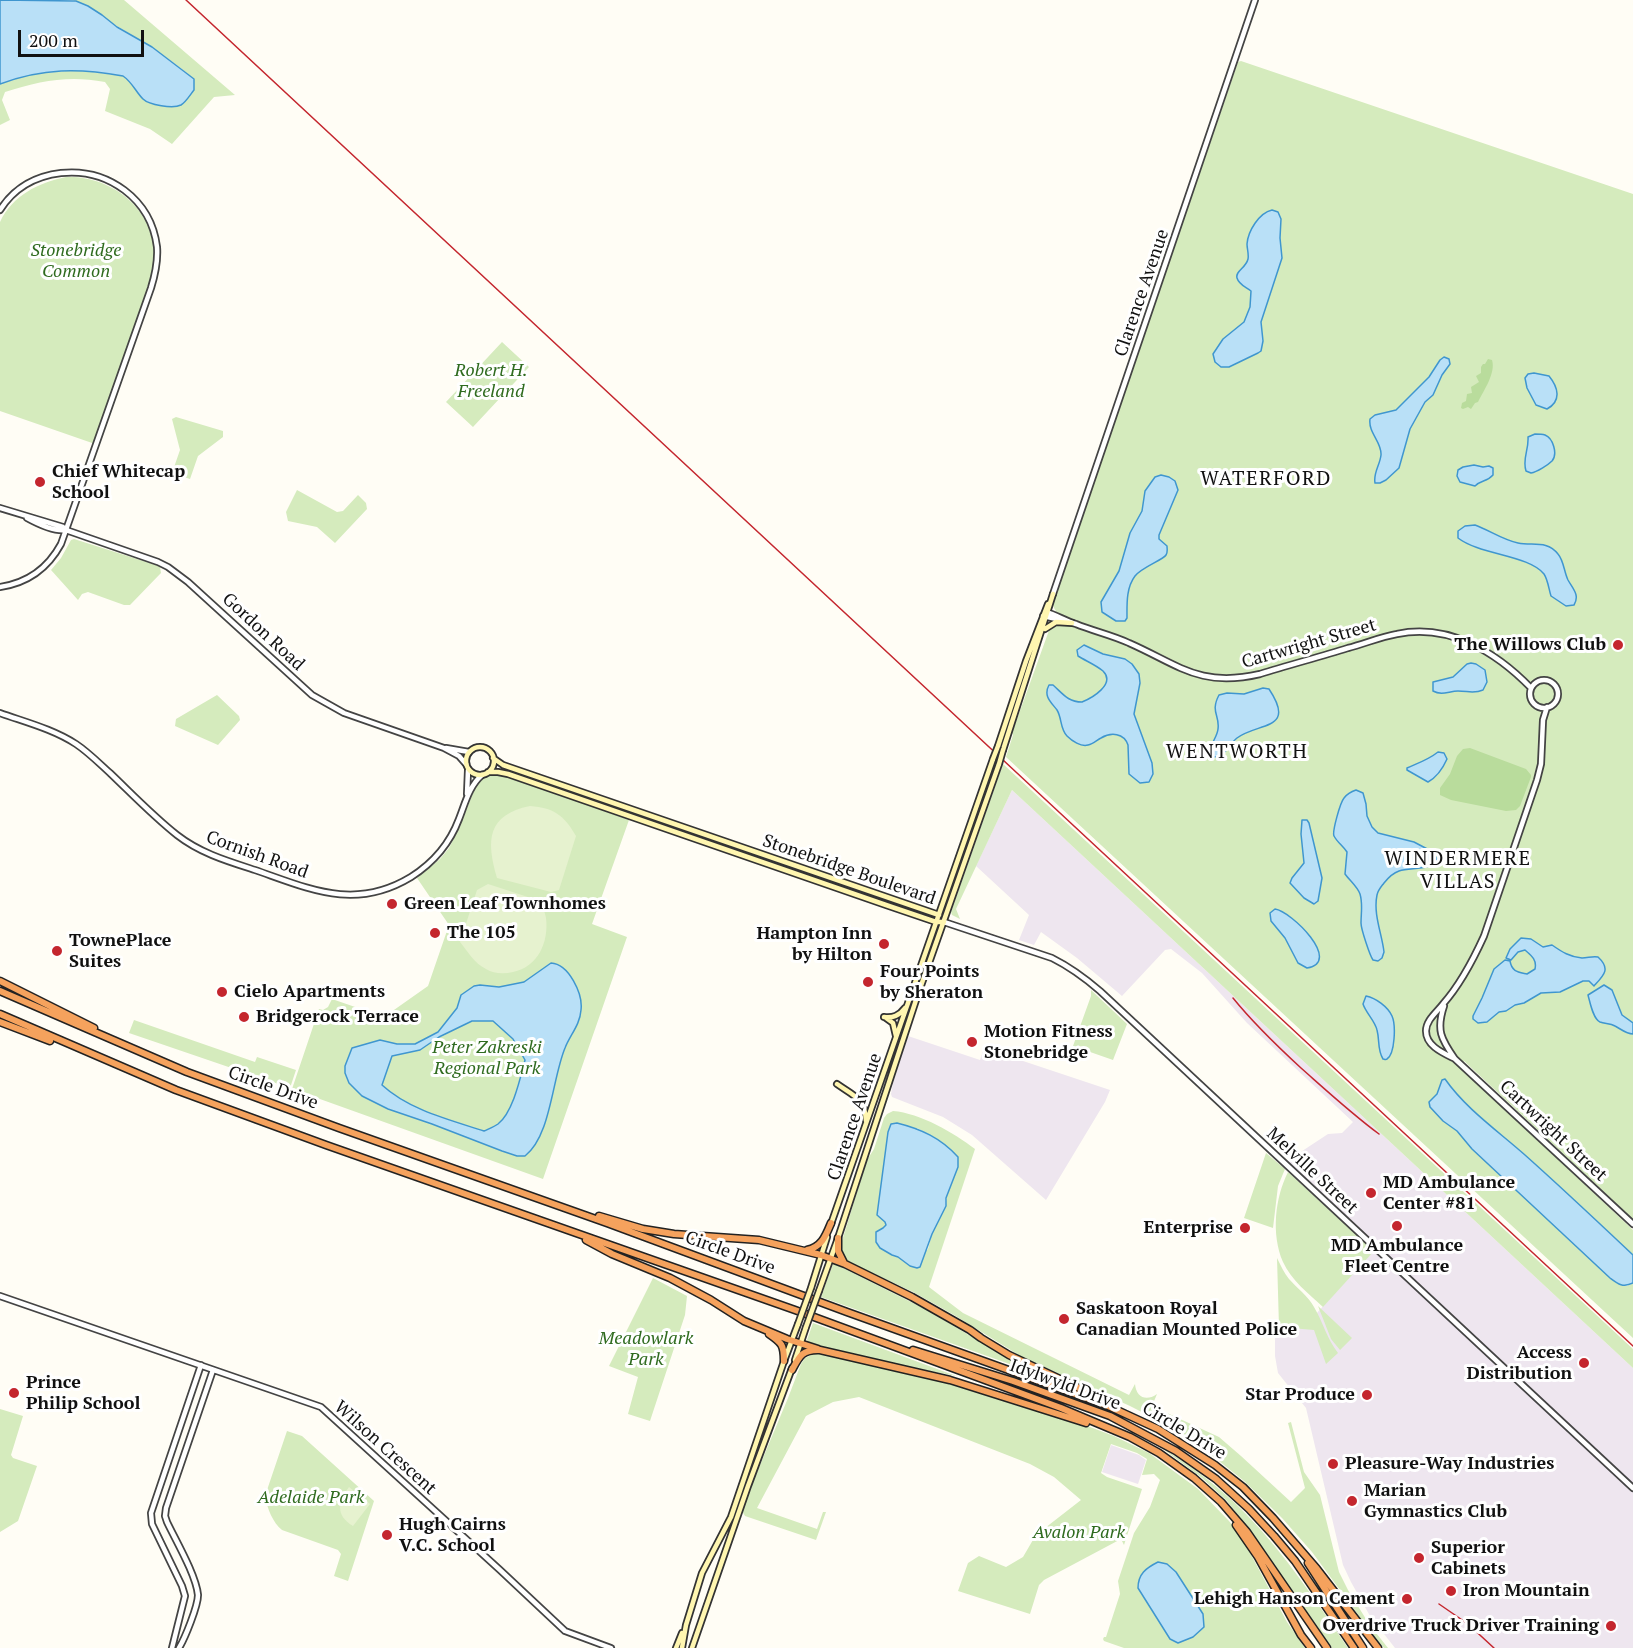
<!DOCTYPE html>
<html>
<head>
<meta charset="utf-8">
<style>
  body { margin:0 }
  #map { position:relative; width:1633px; height:1648px; overflow:hidden; background:#fffdf5; font-family:"PT Serif",serif }
  canvas { display:block }
  .scale { position:absolute; left:18px; top:30px; width:126px; height:27px; box-sizing:border-box; border:3px solid #111; border-top:0; padding-left:8px; font-size:18px; line-height:21px; white-space:nowrap; color:#111; -webkit-text-stroke:4px #fff; paint-order:stroke }
</style>
</head>
<body>
<div id="map">
<canvas width="1633" height="1648"></canvas>
<div class="scale">200 m</div>
</div>
<script>
const ctx = document.querySelector('canvas').getContext('2d');
ctx.lineJoin = 'round';
function paint(path, color) { ctx.fillStyle = color; ctx.fill(path, 'evenodd'); }
function strokePath(path, color, width, dash) { ctx.strokeStyle = color; ctx.lineWidth = width; ctx.lineCap = dash ? 'butt' : 'round'; ctx.setLineDash(dash || []); ctx.stroke(path); }
function write(font, color, halo, rows, align = 'center') {
  ctx.font = font + ' "PT Serif",serif'; ctx.lineWidth = 6; ctx.setLineDash([]); ctx.textBaseline = 'middle'; ctx.strokeStyle = halo; ctx.fillStyle = color; for (const [text, x, y, turn = 0] of rows) {
    ctx.save(); ctx.translate(x, y); ctx.rotate((+turn || 0) * Math.PI / 180); ctx.textAlign = isNaN(turn) ? turn : align; if (halo) ctx.strokeText(text, 0, 0); ctx.fillText(text, 0, 0); ctx.restore();
  }
}
const industrial = new Path2D(`
  M1012,790L1633,1368V1648H1395L1370,1616L1351,1582L1343,1565L1306,1408L1278,1373L1275,1356V1325L1279,1327L1315,1315L1378,1246L1287,1161L1328,1134L1342,1133L1353,1122L1247,1023L1202,973L1171,949L1165,950L1122,996L1077,958L1041,932L1034,945L1019,940L1029,915L976,866Z
  M908,1036L980,1060L984,1048L1110,1090L1105,1102L1046,1200L972,1135L943,1117L892,1097L891,1094L893,1083Z
  M1111,1445L1139,1455L1146,1460L1138,1484L1102,1472Z`);
const green = new Path2D(`
  M73,0H124L235,95L214,97L172,144L150,129L105,111L110,89L105,82C68,75 40,81 5,92L2,100L10,120L0,125V84L32,74L78,70L123,76L157,105L174,107L182,104L194,79C157,47 114,25 73,0Z
  M1241,61L1633,194V1219L1464,1061L1462,1069L1633,1230V1255L1586,1211L1468,1106L1455,1093L1445,1080H1442L1437,1095L1429,1103L1430,1107L1443,1121L1457,1131L1472,1149L1524,1196L1627,1286L1633,1283V1338L1006,757L1013,735L1012,733L1056,611C1051,605 1054,601 1055,594L1238,62Z
  M66,177C109,175 153,207 155,253C155,267 151,280 147,294L95,444L0,411V222C13,195 38,183 66,177Z
  M502,342L529,367L473,427L446,402Z
  M176,417L223,431V437L198,456L190,479L172,473L180,450L172,419Z
  M297,490L337,512L343,511L358,495L366,503L367,509L335,543L317,527L288,521L286,512Z
  M74,539L156,565L160,567L161,573L130,605H124L88,592L82,594L78,600L51,570L61,558L71,540Z
  M217,695L239,716L240,720L218,745L175,726L176,719Z
  M1003,764L1633,1349V1368L1012,790L956,909L960,919L952,915L951,912Z
  M498,772L629,820L592,924L627,937L543,1179L292,1089L319,1009L323,1010L328,1007L332,999L384,1017L428,986L449,925L417,878L440,859L449,848L460,826L477,783L486,775Z
  M1091,990L1127,1024L1113,1060L1073,1046L1091,996Z
  M134,1020L255,1062L257,1057L296,1070L290,1088L129,1033Z
  M893,1111C920,1113 954,1133 975,1149L929,1287L963,1313L1129,1395L1135,1384C1136,1397 1146,1402 1157,1394L1152,1406L1219,1437L1241,1456L1291,1502L1305,1488L1288,1423L1291,1422L1304,1472L1320,1495L1339,1572L1348,1590L1369,1624L1388,1648H1384L1373,1635L1312,1552L1282,1518L1244,1481L1209,1453L1173,1428L1130,1406L1022,1357L954,1315L913,1292L845,1260L841,1253V1244L867,1160L874,1149L884,1118L887,1114ZM917,1128L934,1137L951,1150L946,1206L932,1234L928,1249L910,1266L898,1257L892,1255L876,1232L883,1228L886,1225L885,1222Z
  M1266,1153L1285,1169L1278,1186L1273,1228L1244,1218Z
  M1288,1172L1374,1251L1323,1307C1309,1294 1291,1280 1283,1262C1271,1234 1275,1198 1288,1172Z
  M1277,1258C1281,1266 1284,1273 1289,1279C1297,1288 1308,1296 1314,1307C1323,1322 1327,1339 1338,1353L1326,1364L1314,1330L1279,1327Z
  M833,1264H835L927,1310L1019,1365L1018,1367L821,1297Z
  M653,1278L687,1296L685,1315L650,1421L628,1414L638,1377L609,1366Z
  M1318,1306L1352,1338L1340,1350L1331,1339Z
  M813,1323L948,1373L957,1376L864,1359L809,1345L807,1340Z
  M815,1353L938,1380L1082,1424L1114,1436L1149,1453L1198,1489L1229,1521L1241,1536L1287,1622L1305,1648H1124L1104,1641L1103,1639L1104,1637H1106L1120,1594L1118,1581L1134,1533L1150,1507L1160,1480L1154,1474L1142,1475L1147,1459L1137,1453L1111,1444L1101,1473L1107,1477L1142,1489L1124,1545L1121,1539L1044,1580L1039,1585L1030,1614L958,1591L968,1563L979,1556L1006,1567L1023,1557L1037,1533L1045,1528L1081,1500L1054,1477L1030,1464L859,1397L833,1402L806,1416L757,1508L817,1529L823,1512H826L816,1540L745,1516L742,1511L745,1501L788,1398L801,1364L805,1358Z
  M0,1409L23,1416L11,1455L13,1458L37,1466L18,1521L0,1532Z
  M287,1431L302,1436L374,1501L348,1581L334,1576L341,1554L338,1550L282,1530C273,1523 267,1508 265,1496Z
  M1159,1446C1190,1465 1220,1487 1246,1514C1285,1554 1316,1601 1348,1648H1332L1258,1541L1227,1501L1202,1478Z`);
const forest = new Path2D(`
  M1488,359L1492,360C1496,373 1484,390 1478,402L1475,403L1471,409L1468,407L1463,409L1461,408L1462,403L1466,401L1467,394L1472,393L1471,387L1479,382L1476,376L1481,373V367L1483,364H1485Z
  M1470,748L1526,769L1531,775V777L1520,806L1516,810L1506,811L1451,800L1440,795V788L1450,774L1457,756L1463,749Z`);
const pitch = new Path2D(`
  M530,806C554,808 564,815 576,836L559,890L551,892L497,878C486,840 487,815 530,806Z
  M488,884L540,901C542,906 545,912 546,918C549,942 538,967 513,972C504,974 494,974 486,969C474,963 468,952 460,942L477,890Z
  M349,1487L370,1504L353,1526C335,1515 338,1502 349,1487Z`);
const water = new Path2D(`
  M0,0L76,1L88,6L102,15L117,27L152,47L194,79V90C190,95 186,102 181,105C173,109 149,105 143,99C136,92 132,82 123,76C79,68 43,68 0,84Z
  M1272,210L1278,212L1281,219L1280,238L1282,258L1261,322L1263,341L1261,351L1258,353L1229,367H1221L1215,362L1213,354L1223,339L1244,322L1250,307L1251,291C1246,287 1239,285 1237,278C1235,271 1246,268 1248,259C1249,254 1247,249 1247,244C1248,231 1259,213 1272,210Z
  M1444,357L1449,359L1450,364L1442,375L1433,395L1425,402L1410,429L1399,468L1386,480L1380,483H1375C1373,473 1380,465 1381,455C1382,442 1368,433 1370,419L1375,415L1396,410L1429,377L1440,360Z
  M1534,373L1549,376C1558,387 1562,401 1547,409L1536,405L1527,388L1525,378L1528,374Z
  M1535,434C1538,434 1542,434 1545,435C1553,438 1558,454 1552,461C1548,465 1537,472 1531,473L1526,471C1522,459 1529,450 1528,437Z
  M1474,465L1483,467L1489,466L1493,468V475C1487,482 1481,480 1475,486L1460,482L1457,476L1458,470L1463,467Z
  M1161,475L1169,477L1175,481L1178,490L1159,535V539L1167,546C1167,549 1168,552 1166,555C1163,560 1142,567 1135,576C1126,588 1127,604 1127,618L1125,621H1116L1102,612L1101,602L1119,571L1130,533L1142,511L1145,491L1155,477Z
  M1475,525C1489,530 1503,540 1518,543C1533,546 1547,540 1558,554C1564,561 1564,572 1568,580C1573,589 1580,595 1574,605L1566,606L1551,596C1549,590 1548,580 1544,574C1529,555 1480,555 1458,538V531L1465,526Z
  M1084,645L1103,654L1125,659L1132,664L1139,674L1140,683L1134,714L1152,763L1153,774L1149,782L1140,783L1129,774L1128,745C1124,733 1111,732 1101,738C1097,740 1093,744 1088,745C1081,747 1072,741 1067,736C1060,729 1062,718 1057,710C1051,702 1043,696 1049,685H1053C1063,694 1068,702 1082,702C1092,698 1116,684 1103,671C1096,665 1086,661 1078,656L1077,650Z
  M1471,663L1476,664L1485,670L1487,682L1483,690C1474,694 1468,691 1458,691C1449,691 1442,696 1433,691V682L1453,677L1467,664Z
  M1263,688L1269,689C1297,731 1258,722 1237,738C1229,744 1225,758 1212,757C1207,746 1217,739 1218,729C1220,715 1210,712 1219,695L1227,693L1244,694Z
  M1438,752L1444,753L1447,759C1443,768 1437,777 1428,782L1407,770V768C1418,763 1428,760 1438,752Z
  M1356,790L1363,793L1366,804L1367,816L1372,827L1378,833L1414,842L1433,852L1437,859C1432,871 1411,867 1399,871C1393,873 1388,878 1384,883C1381,887 1378,890 1377,895C1373,914 1382,934 1384,952L1382,958L1378,961L1373,960C1370,956 1361,929 1361,923C1361,913 1363,904 1360,894C1357,886 1350,881 1345,874L1347,852C1343,846 1337,842 1334,836C1332,832 1340,803 1344,798C1347,794 1350,792 1356,790Z
  M1302,820H1307L1309,823L1322,878L1318,901L1314,904L1304,898L1290,883L1292,878L1304,863L1301,834Z
  M1275,909C1291,911 1343,962 1307,968L1298,963L1285,938L1271,921L1270,913Z
  M1521,938L1531,939L1543,947L1552,945C1562,952 1570,957 1582,958C1588,958 1592,956 1598,957C1611,969 1604,975 1594,986L1589,981H1583L1560,992L1541,993L1524,1003L1515,1005L1506,1011L1499,1012L1487,1022L1478,1023L1473,1019V1016L1482,998L1494,969L1505,960L1510,961C1512,972 1518,972 1527,974L1535,969C1537,960 1532,956 1525,950L1518,952L1511,960L1506,958L1510,949Z
  M551,963C569,964 583,994 581,1010C580,1025 570,1035 565,1048C552,1079 551,1136 525,1156H517L502,1151L432,1124L388,1109L362,1096L349,1083L345,1073V1066L352,1048L380,1040L397,1044H415L438,1032L457,1008L461,995L474,986L480,985L499,987L524,982ZM472,1021H493L513,1039L525,1060C520,1079 513,1112 498,1124C494,1127 488,1129 484,1131C450,1120 409,1110 382,1085L392,1056L420,1050L439,1037Z
  M1604,985L1612,990L1622,1015L1633,1023V1034C1626,1034 1621,1029 1615,1026C1610,1023 1605,1024 1600,1022C1593,1019 1590,1002 1588,995Z
  M1366,996C1376,998 1388,1007 1392,1016C1396,1025 1395,1054 1387,1059C1386,1060 1384,1059 1383,1059C1377,1049 1380,1041 1377,1030C1375,1021 1366,1013 1363,1004Z
  M1445,1079C1466,1109 1498,1131 1525,1155C1562,1188 1597,1221 1633,1255V1283C1623,1288 1618,1284 1610,1278L1472,1149L1457,1131L1443,1121L1430,1107L1429,1102L1437,1094L1442,1080Z
  M897,1123C921,1129 941,1138 958,1157V1167L946,1198V1206L932,1234L920,1267L917,1268L910,1266L898,1257L892,1255L880,1248L876,1242V1232L883,1228L886,1225L885,1222L877,1215L888,1132L891,1124Z
  M1158,1562L1167,1564L1176,1572L1203,1614L1204,1627L1193,1637L1178,1643L1170,1639L1138,1588C1138,1574 1146,1568 1158,1562Z`);
const tertiary = new Path2D(`
  M0,210C14,188 36,176 61,173C108,168 151,199 157,247C158,260 155,275 151,288L61,544C48,568 27,583 0,587
  M0,508L63,527L66,530L158,562L168,567L188,582L312,695L344,713L444,748L459,756L466,764
  M27,518C38,524 54,532 66,530
  M1053,594L1255,0
  M1046,612C1056,615 1066,621 1076,624C1093,631 1112,635 1129,643C1179,665 1200,688 1260,674C1289,665 1319,657 1348,648C1364,644 1380,637 1397,634C1449,623 1496,652 1531,688
  M1043,616L1061,620
  M1530 694a14 14 0 1 1 28 0a14 14 0 1 1-28 0Z
  M0,713C25,722 53,729 76,744C88,752 99,763 110,773C132,794 153,816 177,835C200,853 227,861 255,870C310,889 355,911 411,877C433,863 450,843 459,819C465,804 469,786 482,775
  M446,748L469,752
  M467,794L468,770
  M944,922L1052,958C1070,967 1085,978 1100,991L1633,1488
  M1444,1006C1436,1030 1441,1039 1455,1059L1633,1224
  M1455,1059C1443,1053 1426,1046 1426,1031C1426,1020 1437,1012 1443,1004C1459,986 1474,958 1484,936L1537,780L1541,764L1543,720L1547,707
  M0,1296L321,1407L500,1570L565,1631L611,1648
  M172,1648L185,1596L182,1586L152,1524L151,1513L201,1365
  M179,1648C185,1638 198,1606 198,1595C196,1575 176,1541 167,1522L165,1516L166,1508L213,1370`);
const secondary = new Path2D(`
  M1045,629L1056,622L1072,623
  M998,746L1026,661L1048,604
  M466 761a14 14 0 1 1 28 0a14 14 0 1 1-28 0Z
  M1003,750L1053,594
  M493,758L503,765L939,915
  M488,772H498L508,774L886,905L936,922H944
  M884,1017C893,1018 899,1016 905,1008
  M886,1018L893,1023L896,1036
  M837,1084C854,1096 865,1098 866,1121
  M831,1224L993,759
  M811,1288L827,1237
  M819,1291L838,1238L917,997L999,764
  M795,1360L806,1327
  M676,1648L682,1633
  M682,1648L686,1625L702,1573L731,1517L784,1361L798,1324
  M692,1648L748,1486L792,1368`);
const motorway = new Path2D(`
  M0,981L94,1028
  M0,991L187,1072L339,1128L607,1223L847,1312L1106,1405L1158,1429L1215,1465L1243,1487L1273,1518L1317,1569L1378,1648
  M0,1014L176,1090L326,1145L795,1310L1061,1408L1130,1437L1159,1453L1194,1478L1221,1502L1247,1532L1327,1648
  M0,1022L50,1041
  M599,1216L643,1229L674,1234L759,1240L821,1255L845,1264L912,1297L970,1330L981,1338L1009,1355L1083,1390L1095,1398
  M838,1238V1251L844,1263
  M586,1240L612,1254L670,1278L711,1300L744,1321L787,1339L818,1349
  M807,1250C822,1247 826,1235 831,1223
  M769,1334C782,1343 784,1345 784,1361
  M913,1350L1013,1381L1110,1416L1176,1451L1216,1479L1249,1509L1274,1536L1295,1561L1354,1648
  M792,1370C799,1357 802,1349 820,1350L950,1380L1086,1423
  M1236,1525L1258,1557L1301,1635L1311,1648
  M1308,1563L1363,1648`);
const rail = new Path2D(`
  M186,0L1633,1346
  M1233,998C1254,1024 1276,1045 1301,1068C1327,1091 1352,1114 1379,1134
  M1439,1604L1468,1624L1494,1648`);
const secondaryBridge = new Path2D(`
  M993,759L998,746
  M999,764L1003,750
  M798,1324L811,1288
  M806,1327L819,1291`);
const markers = [
  [40,482,6,"#c4262e"],
  [1618,645,6,"#c4262e"],
  [392,904,6,"#c4262e"],
  [435,933,6,"#c4262e"],
  [884,944,6,"#c4262e"],
  [57,951,6,"#c4262e"],
  [868,982,6,"#c4262e"],
  [222,992,6,"#c4262e"],
  [244,1017,6,"#c4262e"],
  [972,1042,6,"#c4262e"],
  [1371,1193,6,"#c4262e"],
  [1397,1226,6,"#c4262e"],
  [1245,1228,6,"#c4262e"],
  [1064,1319,6,"#c4262e"],
  [1584,1363,6,"#c4262e"],
  [14,1393,6,"#c4262e"],
  [1367,1395,6,"#c4262e"],
  [1333,1464,6,"#c4262e"],
  [1352,1501,6,"#c4262e"],
  [387,1535,6,"#c4262e"],
  [1419,1558,6,"#c4262e"],
  [1451,1591,6,"#c4262e"],
  [1407,1599,6,"#c4262e"],
  [1611,1626,6,"#c4262e"]
];
const parkNames = [
  ["Stonebridge",76,251],
  ["Common",76,272],
  ["Robert H.",491,371],
  ["Freeland",491,392],
  ["Peter Zakreski",487,1048],
  ["Regional Park",487,1069],
  ["Meadowlark",646,1339],
  ["Park",646,1360],
  ["Adelaide Park",311,1498],
  ["Avalon Park",1079,1533]
];
const streetNames = [
  ["Clarence Avenue",1142,293,-71],
  ["Gordon Road",263,632,43],
  ["Cartwright Street",1309,644,-16],
  ["Cornish Road",257,855,20],
  ["Stonebridge Boulevard",849,870,19],
  ["Circle Drive",273,1088,20],
  ["Clarence Avenue",855,1117,-71],
  ["Cartwright Street",1553,1131,43],
  ["Melville Street",1312,1171,43],
  ["Circle Drive",730,1253,20],
  ["Idylwyld Drive",1065,1385,20],
  ["Circle Drive",1184,1431,31],
  ["Wilson Crescent",385,1448,42]
];
const poiNames = [
  ["Chief Whitecap",52,472],
  ["School",52,493],
  ["The Willows Club",1606,645,"right"],
  ["Green Leaf Townhomes",404,904],
  ["The 105",447,933],
  ["Hampton Inn",872,934,"right"],
  ["by Hilton",872,955,"right"],
  ["TownePlace",69,941],
  ["Suites",69,962],
  ["Four Points",880,972],
  ["by Sheraton",880,993],
  ["Cielo Apartments",234,992],
  ["Bridgerock Terrace",256,1017],
  ["Motion Fitness",984,1032],
  ["Stonebridge",984,1053],
  ["MD Ambulance",1383,1183],
  ["Center #81",1383,1204],
  ["Enterprise",1233,1228,"right"],
  ["MD Ambulance",1397,1246,"center"],
  ["Fleet Centre",1397,1267,"center"],
  ["Saskatoon Royal",1076,1309],
  ["Canadian Mounted Police",1076,1330],
  ["Access",1572,1353,"right"],
  ["Distribution",1572,1374,"right"],
  ["Prince",26,1383],
  ["Philip School",26,1404],
  ["Star Produce",1355,1395,"right"],
  ["Pleasure-Way Industries",1345,1464],
  ["Marian",1364,1491],
  ["Gymnastics Club",1364,1512],
  ["Hugh Cairns",399,1525],
  ["V.C. School",399,1546],
  ["Superior",1431,1548],
  ["Cabinets",1431,1569],
  ["Iron Mountain",1463,1591],
  ["Lehigh Hanson Cement",1395,1599,"right"],
  ["Overdrive Truck Driver Training",1599,1626,"right"]
];
const neighbourhoodNames = [
  ["WATERFORD",1266,479],
  ["WENTWORTH",1237,752],
  ["WINDERMERE",1458,859],
  ["VILLAS",1458,882]
];
paint(industrial, '#eee6ef');
paint(green, '#d5ebbd');
paint(forest, '#b9dc9c');
paint(pitch, '#e6f2cf');
paint(water, '#b9e0f7');
strokePath(water, '#3f96cf', 1.5);
strokePath(tertiary, '#444', 8);
strokePath(secondary, '#333', 8);
strokePath(motorway, '#222', 9);
strokePath(tertiary, '#fff', 4.5);
strokePath(secondary, '#fff6b0', 4.5);
strokePath(motorway, '#f5a25d', 6);
strokePath(rail, '#c4262e', 1.5);
strokePath(secondaryBridge, '#333', 8, []);
strokePath(secondaryBridge, '#fff6b0', 4.5);
for (const [x, y, r, color] of markers) { const dot = new Path2D(); dot.arc(x, y, r, 0, 2 * Math.PI); ctx.fillStyle = color; ctx.fill(dot); strokePath(dot, '#fff', 2); }
write('italic 18px', '#2f6b1f', '#fff', parkNames);
write('18px', '#111', '#fff', streetNames);
write('bold 18px', '#111', '#fff', poiNames, 'left');
ctx.letterSpacing = '1.5px';
write('20px', '#111', '#fff', neighbourhoodNames);
ctx.letterSpacing = '0px';
</script>
</body>
</html>
